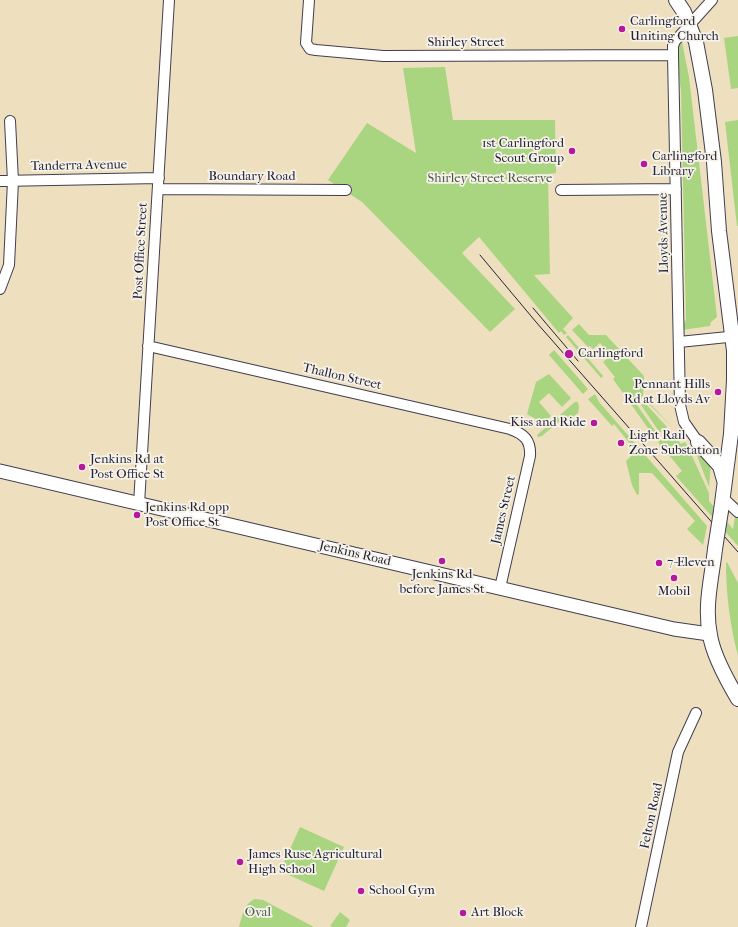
<!DOCTYPE html>
<html>
<head>
<meta charset="utf-8">
<style>
  body { margin:0 }
  canvas { display:block; background:#eedfbf }
</style>
</head>
<body>
<canvas width="738" height="927"></canvas>
<script>
const ctx = document.querySelector('canvas').getContext('2d');
ctx.lineJoin = 'round';
function paint(path, color) { ctx.fillStyle = color; ctx.fill(path, 'evenodd'); }
function strokePath(path, color, width, dash) { ctx.strokeStyle = color; ctx.lineWidth = width; ctx.lineCap = dash ? 'butt' : 'round'; ctx.setLineDash(dash || []); ctx.stroke(path); }
function write(font, color, halo, rows, align = 'center') {
  ctx.font = font + ' "IM FELL French Canon",serif'; ctx.lineWidth = 3.5; ctx.setLineDash([]); ctx.textBaseline = 'middle'; ctx.strokeStyle = halo; ctx.fillStyle = color; for (const [text, x, y, turn = 0] of rows) {
    ctx.save(); ctx.translate(x, y); ctx.rotate((+turn || 0) * Math.PI / 180); ctx.textAlign = isNaN(turn) ? turn : align; if (halo) ctx.strokeText(text, 0, 0); ctx.fillText(text, 0, 0); ctx.restore();
  }
}
const green = new Path2D(`
  M738,36V88L731,89L724,38Z
  M682,42L689,77L717,317L711,322L710,326L682,330L683,326L686,320L681,91L676,50L679,43Z
  M445,67L453,120H555L556,173L548,174L550,274L534,275L573,318L563,329L567,333L564,335L561,331L559,333L479,237L462,253L515,309L490,332L362,202L328,180L367,123L416,153L403,68Z
  M738,120V226H737L725,122Z
  M579,324L589,335H606L644,376L643,396L673,428L645,400L643,396L637,405L658,435L655,438L613,379L615,377L603,362L611,355L600,343L593,349L590,346L588,347L572,330Z
  M568,335L603,376L601,378L566,337Z
  M554,350L588,389L583,394L549,355Z
  M549,374L571,398L562,407L549,393L539,402L551,416L543,423L527,414L536,382Z
  M595,394L599,402L707,526L703,545L687,529L695,521L652,473H639V494L637,495L632,485L626,461L636,451L614,424L612,426L588,399Z
  M575,402H578L579,408L578,413L574,416L562,419L542,436L538,437L537,435Z
  M644,402L667,427L660,433L641,405Z
  M671,431L681,444L685,442L687,445L709,493V501L733,529L735,517H736L738,518V546L676,476L682,471L658,442Z
  M699,452L711,463L709,487L696,453Z
  M727,562L738,583V656C730,625 726,595 726,563Z
  M300,827L344,847L324,891L280,871Z
  M255,899L263,900L314,927H239C242,917 244,903 255,899Z
  M340,912L350,920L346,927H333L330,926Z`);
const minor = new Path2D(`
  M309,0L306,43L310,49L316,50L383,56L673,55
  M0,181L159,178
  M158,189L346,190
  M561,190L676,189
  M0,289L9,265L13,181L10,121
  M679,342L738,336
  M148,346L510,429C524,434 531,440 530,456L500,588
  M698,442L684,422L680,405L673,55V46L675,41L712,0
  M723,498L738,512
  M139,504L169,0
  M641,927L678,752L696,713`);
const major = new Path2D(`
  M0,471L674,629L709,634`);
const highway = new Path2D(`
  M676,0L684,12L696,42L705,90L714,162L719,231L734,351V380L731,434L721,511
  M698,442L720,466L724,480
  M715,549C712,577 704,606 710,635C713,655 728,682 738,699`);
const tram = new Path2D(`
  M480,255L536,322L738,552
  M533,308L578,361`);
const highwayBridge = new Path2D(`
  M715,549L721,511`);
const markers = [
  [622,29,4,"#b5179e"],
  [572,151,4,"#b5179e"],
  [644,164,4,"#b5179e"],
  [569,354,5,"#b5179e"],
  [718,392,4,"#b5179e"],
  [594,423,4,"#b5179e"],
  [621,443,4,"#b5179e"],
  [82,467,4,"#b5179e"],
  [137,515,4,"#b5179e"],
  [442,561,4,"#b5179e"],
  [659,563,4,"#b5179e"],
  [674,578,4,"#b5179e"],
  [240,862,4,"#b5179e"],
  [361,891,4,"#b5179e"],
  [463,913,4,"#b5179e"]
];
const poiNames = [
  ["Carlingford",630,22],
  ["Uniting Church",630,37],
  ["1st Carlingford",564,144,"right"],
  ["Scout Group",564,159,"right"],
  ["Carlingford",652,157],
  ["Library",652,172],
  ["Carlingford",578,354],
  ["Pennant Hills",710,385,"right"],
  ["Rd at Lloyds Av",710,400,"right"],
  ["Kiss and Ride",586,423,"right"],
  ["Light Rail",629,436],
  ["Zone Substation",629,451],
  ["Jenkins Rd at",90,460],
  ["Post Office St",90,475],
  ["Jenkins Rd opp",145,508],
  ["Post Office St",145,523],
  ["7-Eleven",667,563],
  ["Jenkins Rd",442,575,"center"],
  ["before James St",442,590,"center"],
  ["Mobil",674,592,"center"],
  ["James Ruse Agricultural",248,855],
  ["High School",248,870],
  ["School Gym",369,891],
  ["Art Block",471,913]
];
const streetNames = [
  ["Shirley Street",466,43],
  ["Tanderra Avenue",79,166,-1],
  ["Boundary Road",252,177],
  ["Lloyds Avenue",664,233,-91],
  ["Post Office Street",141,251,-87],
  ["Thallon Street",342,377,13],
  ["James Street",504,510,-77],
  ["Jenkins Road",355,554,13],
  ["Felton Road",652,816,-78]
];
const parkNames = [
  ["Shirley Street Reserve",490,179],
  ["Oval",258,913]
];
paint(green, '#aad580');
strokePath(minor, '#413e4f', 12);
strokePath(major, '#413e4f', 15);
strokePath(highway, '#413e4f', 16);
strokePath(minor, '#fff', 10);
strokePath(major, '#fff', 13);
strokePath(highway, '#fff', 14);
strokePath(tram, '#22223b', 1);
strokePath(highwayBridge, '#413e4f', 16, []);
strokePath(highwayBridge, '#fff', 14);
for (const [x, y, r, color] of markers) { const dot = new Path2D(); dot.arc(x, y, r, 0, 2 * Math.PI); ctx.fillStyle = color; ctx.fill(dot); strokePath(dot, '#f7f3e8', 1.5); }
write('13px', '#22223b', '#f7f3e8', poiNames, 'left');
write('13px', '#22223b', '#f7f3e8', streetNames);
write('13px', '#4b5850', '#f7f3e8', parkNames);
</script>
</body>
</html>
